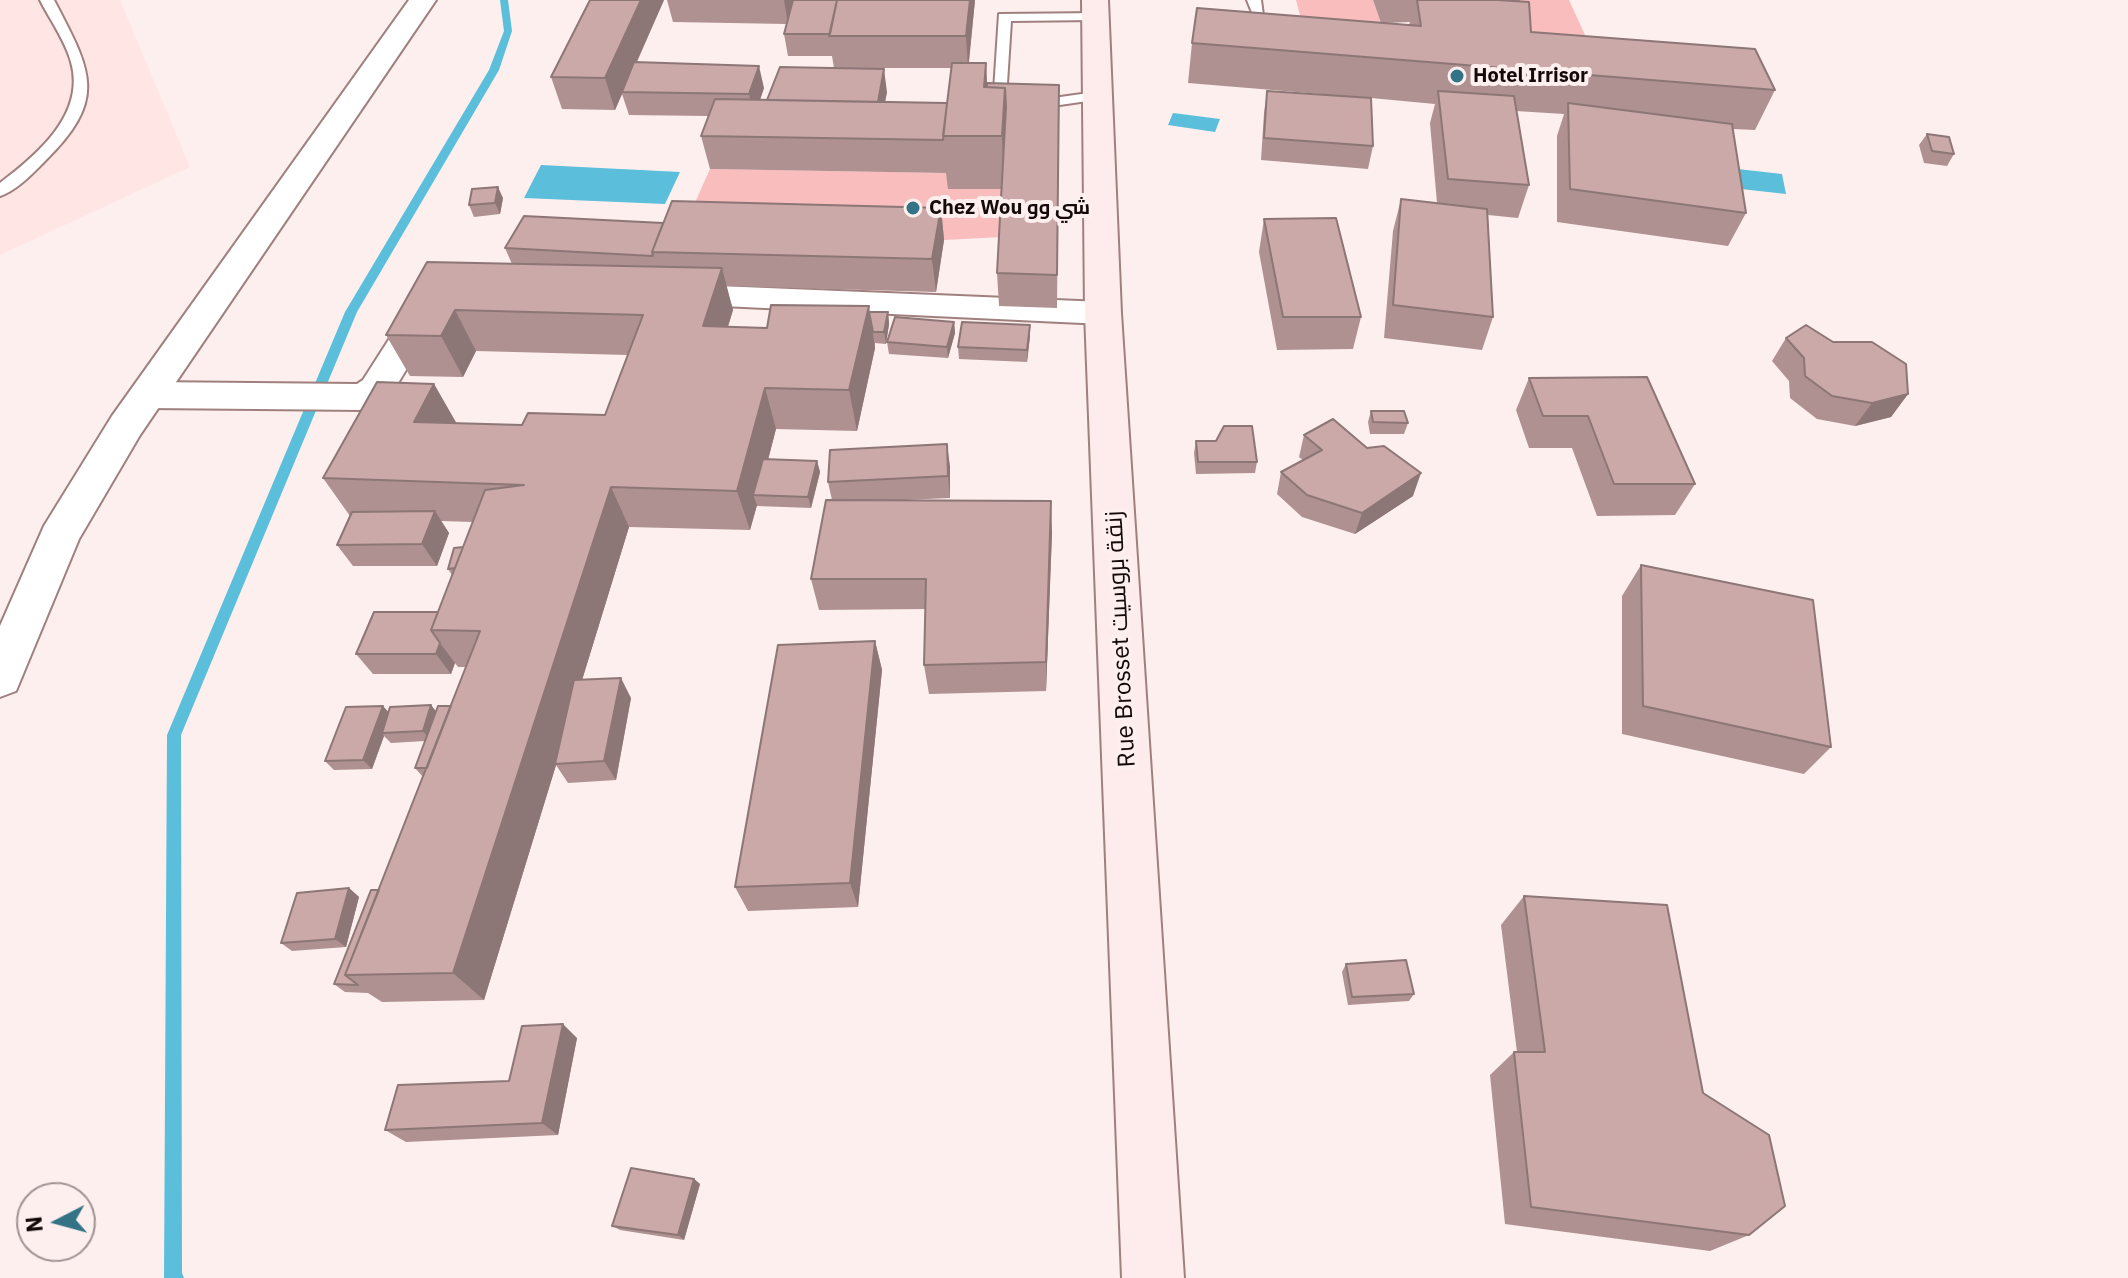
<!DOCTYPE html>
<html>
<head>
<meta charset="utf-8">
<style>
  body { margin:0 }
  #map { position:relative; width:2128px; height:1278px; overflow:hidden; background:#fdefee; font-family:"IBM Plex Sans",sans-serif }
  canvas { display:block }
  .north { position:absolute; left:16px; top:1182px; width:80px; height:80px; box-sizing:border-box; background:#fdefee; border:2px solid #a09393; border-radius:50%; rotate:264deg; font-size:22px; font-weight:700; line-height:32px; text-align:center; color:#150a0a }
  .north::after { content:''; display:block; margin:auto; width:28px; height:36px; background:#327486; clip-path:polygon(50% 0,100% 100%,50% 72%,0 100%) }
</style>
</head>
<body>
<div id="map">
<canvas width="2128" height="1278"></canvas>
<div class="north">N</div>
</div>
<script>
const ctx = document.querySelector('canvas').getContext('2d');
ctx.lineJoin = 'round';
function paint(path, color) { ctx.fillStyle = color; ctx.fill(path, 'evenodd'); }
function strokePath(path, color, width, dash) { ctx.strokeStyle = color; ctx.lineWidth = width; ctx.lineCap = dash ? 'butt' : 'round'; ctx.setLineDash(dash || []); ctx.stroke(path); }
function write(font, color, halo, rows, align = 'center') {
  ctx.font = font + ' "IBM Plex Sans",Cairo,sans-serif'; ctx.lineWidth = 8; ctx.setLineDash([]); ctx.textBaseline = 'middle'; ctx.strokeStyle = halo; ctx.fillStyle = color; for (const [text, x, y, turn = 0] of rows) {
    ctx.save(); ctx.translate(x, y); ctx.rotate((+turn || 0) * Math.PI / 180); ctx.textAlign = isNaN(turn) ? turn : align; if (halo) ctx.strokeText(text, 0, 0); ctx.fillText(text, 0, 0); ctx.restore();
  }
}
const built = new Path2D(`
  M0,0H120L190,167L0,255Z`);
const green = new Path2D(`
  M1296,0H1373L1381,23H1302Z
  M1503,0H1569L1585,35L1518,34Z
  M710,169L949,173L1004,189L1002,237L944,240L681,234Z`);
const water = new Path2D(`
  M1173,113L1220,119L1215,132L1168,125Z
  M541,165L680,172L665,204L524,198Z
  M1720,167L1782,174L1786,194L1723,187Z`);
const stream = new Path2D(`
  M500,0H508L512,31L499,70L357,312L181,735L182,1273L184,1278H164L167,735L345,312L489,70L504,31Z`);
const service = new Path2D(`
  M40,0H54C91,71 109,99 44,162C32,174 16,191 0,196V183C37,155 86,114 71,62C65,40 50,20 40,0Z
  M1247,0H1261L1263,15H1253Z
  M1101,13L1103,16L1096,20L1011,21L1006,99H1046L1096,92L1101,93V99L1046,107L993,106L999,14Z`);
const minor = new Path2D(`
  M671,284L1103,302L1115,305L1121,313L1115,321L1103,324L659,303L654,295L659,287Z
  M430,291L442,294L447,302L389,398L364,410L148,408L135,404L129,395L135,386L148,382L357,384L363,380L418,294Z`);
const tertiary = new Path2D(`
  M409,0H436L140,435L79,539L16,691L0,697V626L44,526L112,416Z`);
const secondary = new Path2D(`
  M1082,0H1108L1121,313L1184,1278H1122L1085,313Z`);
const wall = new Path2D(`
  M664,0L637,62L764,88L760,100L887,92L885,102L947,103L951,68H834L832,56H788L784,34L787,24L673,22L667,0H975L969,63H986L987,83L1059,85L1057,308L999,306L997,273L1001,189H948L946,173L710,169L701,136L708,116L629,115L622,94L615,110L562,109L551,77Z
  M1373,0H1520L1531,32L1775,90L1755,130L1733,129L1746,213L1728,246L1557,222V136L1564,114L1516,111L1529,185L1518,218L1488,215L1493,317L1482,350L1384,338L1393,231L1401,199L1437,203L1430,123L1435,104L1371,98L1373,146L1368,169L1261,160L1264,113L1267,91L1333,95L1188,83L1192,43L1381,23ZM1410,22L1409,25L1385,23Z
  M1927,134L1954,154L1947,166L1924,163L1919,145Z
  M503,198L500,214L474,217L469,205Z
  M941,208L944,240L936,292L726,286L733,310L728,327L767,328L869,306V312H888L889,324L886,344L875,343V348L857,431L776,429L768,459L817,461L820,472L811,508L757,506V505L750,530L629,527L582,680L631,698L616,780L568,783L556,765L484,1000L382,1002L368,993L345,992L334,984L379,890L423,777L415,768L425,741L391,743L384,736L372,769L334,770L325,761L388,712L431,705L436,712L451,706L466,667H458L455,663L451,674H373L356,654L438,612L452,575L448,569L463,547L473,522L441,521L449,533L437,566H353L337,545L350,516L323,478L434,384L456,423L522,425L605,415L628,355L476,351L463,377L410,376L386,335L512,264L505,248L663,223Z
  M1264,219L1361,317L1353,349L1277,350L1259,252Z
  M954,322L955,333L948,358L889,354L887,342Z
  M1030,325V336L1027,362L959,359L958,347Z
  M1786,338L1908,394L1891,417L1855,426L1817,419L1790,398L1789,381L1772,361Z
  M1529,378L1695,484L1675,515L1597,516L1572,448H1529L1516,410Z
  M1371,411L1408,423L1404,434H1370L1368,422Z
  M1304,435L1413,496L1355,534L1302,517L1277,494L1281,472L1303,460L1299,457Z
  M1196,441L1257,462L1255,473L1196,474L1194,453Z
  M950,466V498L903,500L1052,532L1046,691L929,694L924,665L926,609L819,610L811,579L832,500L828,482Z
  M1641,565L1831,747L1804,774L1622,734V596Z
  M875,641L882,670L858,907L748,911L735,887Z
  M349,888L359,897L346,947L292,951L281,943Z
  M1524,896L1703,1093L1749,1235L1710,1251L1505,1224L1490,1075L1514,1052H1517L1501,925Z
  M1346,964L1414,994L1409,1001L1348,1005L1342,972Z
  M577,1038L558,1135L406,1142L385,1130L509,1081Z
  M694,1179L700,1184L684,1240L620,1230L612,1226Z`);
const shadedWall = new Path2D(`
  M641,0H664L623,92H622V94L615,110L605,78Z
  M784,0H793L788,24Z
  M970,0H975L968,68L966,36Z
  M986,63L988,107L984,87Z
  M759,66L764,88L754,117L749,94Z
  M884,69L887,92L880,127L877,104Z
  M1005,88L1007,140L1004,189L1002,136Z
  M498,187L503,198L500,214L495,203Z
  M941,208L944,240L936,292L932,259Z
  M722,268L733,310L715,367L703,326Z
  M869,306L875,348L857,431L849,390Z
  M455,310L476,351L463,377L441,336Z
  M888,312L889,324L886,344L884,332Z
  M954,322L955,333L948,358L947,347Z
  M1030,325V336L1027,362V350Z
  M434,384L457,424L414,422Z
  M765,388L776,429L759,495H753L757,505L750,530L737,491Z
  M1908,394L1891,417L1855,426L1872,403Z
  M947,444L950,466V498L948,476Z
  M817,461L820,472L811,508L808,497Z
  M1421,473L1413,496L1355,534L1362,513Z
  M611,487L629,527L484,1000L453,973Z
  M1051,501L1052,532L1046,691V662Z
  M435,511L449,533L437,566L422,544Z
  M875,641L882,670L858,907L850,883Z
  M440,643L455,663L451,674L436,654Z
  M621,678L631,698L616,780L604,761Z
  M431,705L439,715L431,741L423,731Z
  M383,706L392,716L382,733L384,736L372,769L363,760Z
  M349,888L359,897L346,947L335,939Z
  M563,1024L577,1038L558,1135L542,1123Z
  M694,1179L700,1184L684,1240L678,1235Z`);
const building = new Path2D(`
  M590,0H641L605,78L551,77Z
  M793,0H837L830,34H784Z
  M837,0H970L966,36H829Z
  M1417,0H1498L1529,2L1531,32L1755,49L1775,90L1192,43L1197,8L1421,26Z
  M634,62L759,66L749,94L622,92Z
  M952,63H986L984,87L1005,88L1002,136H943Z
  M780,67L884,69L878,102L767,100Z
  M987,83L1059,85L1057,275L997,273L1006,107L1005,88L987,87Z
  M1267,91L1371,98L1373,146L1264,138Z
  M1438,91L1514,96L1529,185L1448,179Z
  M715,99L947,103L943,140L701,136Z
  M1568,103L1732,124L1746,213L1570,189Z
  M1927,134L1949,137L1954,154L1932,151Z
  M498,187L495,203L469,205L472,189Z
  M1401,199L1487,209L1493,317L1393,305Z
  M672,201L941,208L932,259L652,252Z
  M524,216L663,223L652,252L653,256L505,248Z
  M1336,218L1361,317H1283L1264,219Z
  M427,262L722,268L703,326L767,328L771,305L869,306L849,390L765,388L737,491L611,487L453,973L345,975L480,631L431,630L485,490L524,485L323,478L377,382L434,384L414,422L522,425L528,413L605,415L643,315L455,310L441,336L386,335Z
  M869,312H888L884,332H873Z
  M895,317L954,322L947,347L887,342Z
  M962,322L1030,325L1027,350L958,347Z
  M1806,325L1833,342H1872L1906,364L1908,394L1872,403L1832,396L1805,376L1804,358L1786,338Z
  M1647,377L1695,484H1614L1588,416H1543L1529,378Z
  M1371,411H1404L1408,423L1373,422Z
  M1333,419L1367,448L1384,446L1421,473L1362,513L1307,495L1281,472L1322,450L1304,435Z
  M1224,426H1252L1257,462H1198L1196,441H1216Z
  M947,444L948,476L828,482L830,450Z
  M763,459L817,461L808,497L753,495Z
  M826,500L1051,501L1046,662L924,665L926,579H811Z
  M435,511L422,544L337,545L352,512Z
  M463,547L455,568L448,569L454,548Z
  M1641,565L1813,600L1831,747L1643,706Z
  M374,612H438L431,630L440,643L436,654H356Z
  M875,641L850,883L735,887L778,645Z
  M621,678L604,761L555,764L574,680Z
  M431,705L423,731L382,733L390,707Z
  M383,706L363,760L325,761L346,707Z
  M438,706H451L427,768H415Z
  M349,888L335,939L281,943L297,893Z
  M371,890H379L345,975L358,985L334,984Z
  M1524,896L1667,905L1703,1093L1769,1135L1785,1206L1749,1235L1531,1207L1514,1052H1545Z
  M1406,960L1414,994L1352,997L1346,964Z
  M563,1024L542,1123L385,1130L398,1085L509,1081L522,1026Z
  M631,1168L694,1179L678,1235L612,1226Z`);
const markers = [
  [1457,76,8,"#327486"],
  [913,208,8,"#327486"]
];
const farPoinames = [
  ["Hotel Irrisor",1473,76],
  ["Chez Wou شي وو",929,208]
];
const streetNames = [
  ["Rue Brosset زنقة بروسيت",1121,639,-93]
];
paint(built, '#ffe5e4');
paint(green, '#f8bdbc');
paint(water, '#5bbedb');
paint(stream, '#5bbedb');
strokePath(service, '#9f807f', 4);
strokePath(minor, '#9f807f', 4);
strokePath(tertiary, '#9f807f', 4);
strokePath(secondary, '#9f807f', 4);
paint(service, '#fff');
paint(minor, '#fff');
paint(tertiary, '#fff');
paint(secondary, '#feebeb');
paint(wall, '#ae9190');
paint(shadedWall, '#8d7676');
paint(building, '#caa9a8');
strokePath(building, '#8d7676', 2);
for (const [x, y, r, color] of markers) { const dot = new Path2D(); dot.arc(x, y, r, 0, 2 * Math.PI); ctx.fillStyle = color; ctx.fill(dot); strokePath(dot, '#fdefee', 3); }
write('bold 20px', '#150a0a', '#fdefee', farPoinames, 'left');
write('24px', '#150a0a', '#fdefee', streetNames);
</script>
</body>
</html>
